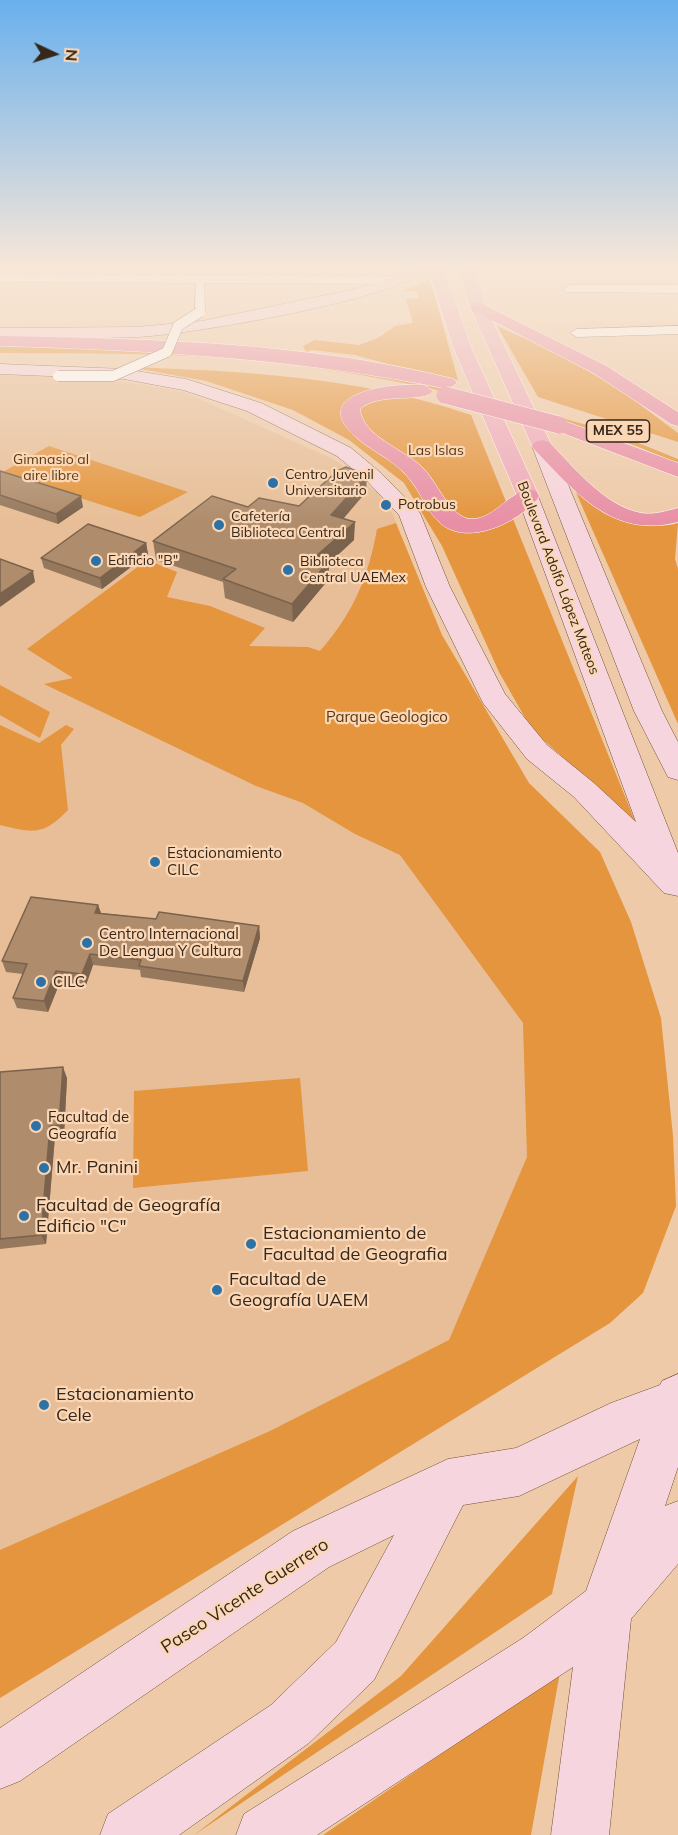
<!DOCTYPE html>
<html>
<head>
<meta charset="utf-8">
<style>
  body { margin:0 }
  #map { position:relative; width:678px; height:1835px; overflow:hidden; background:#eecaa8; font-family:Mulish,sans-serif }
  canvas { display:block }
  .north { position:absolute; left:24px; top:24px; width:60px; height:60px; -webkit-text-stroke:4px #fcd7b5; paint-order:stroke; rotate:94deg; font-size:16px; font-weight:700; line-height:24px; text-align:center; color:#35271a }
  .north::after { content:''; display:block; margin:auto; width:21px; height:27px; background:#35271a; clip-path:polygon(50% 0,100% 100%,50% 72%,0 100%) }
</style>
</head>
<body>
<div id="map">
<canvas width="678" height="1835"></canvas>
<div class="north">N</div>
</div>
<script>
const ctx = document.querySelector('canvas').getContext('2d');
ctx.lineJoin = 'round';
function paint(path, color) { ctx.fillStyle = color; ctx.fill(path, 'evenodd'); }
function strokePath(path, color, width, dash) { ctx.strokeStyle = color; ctx.lineWidth = width; ctx.lineCap = dash ? 'butt' : 'round'; ctx.setLineDash(dash || []); ctx.stroke(path); }
function write(font, color, halo, rows, align = 'center') {
  ctx.font = font + ' Mulish,sans-serif'; ctx.lineWidth = 4.5; ctx.setLineDash([]); ctx.textBaseline = 'middle'; ctx.strokeStyle = halo; ctx.fillStyle = color; for (const [text, x, y, turn = 0] of rows) {
    ctx.save(); ctx.translate(x, y); ctx.rotate((+turn || 0) * Math.PI / 180); ctx.textAlign = isNaN(turn) ? turn : align; if (halo) ctx.strokeText(text, 0, 0); ctx.fillText(text, 0, 0); ctx.restore();
  }
}
const built = new Path2D(`
  M0,374L110,379L184,392L335,460L376,492L394,516L615,1248L610,1323L0,1698Z`);
const green = new Path2D(`
  M430,279L458,380L438,378L355,355L312,350L306,352L303,346L315,340L359,345L378,338L395,326L413,323L406,299L419,298L417,291H403Z
  M497,326L556,352L622,391L678,433V442L538,397Z
  M0,345L203,351L438,384L609,431L678,459V464C628,440 576,425 523,411C437,388 348,370 259,361C174,352 86,354 0,353Z
  M129,367C244,371 361,377 471,415L635,821L532,730L499,672L442,546L404,483L349,440L293,410L206,381Z
  M49,446L188,492L140,517L1,473Z
  M574,488C581,494 587,502 595,507C615,522 654,530 678,523L675,559L678,569V724Z
  M396,523L442,635L529,783L600,852L631,922L661,1018L673,1136L676,1206L643,1293L610,1323L0,1698V1550L270,1431L449,1340L527,1157L523,1023L400,855L355,834L303,803L256,786L44,684L73,678L27,649L147,560L177,572L167,597L210,606L265,628L249,646L308,647L320,651C353,613 368,579 377,529Z
  M0,685L50,712L40,738L0,715Z
  M0,725L39,743L66,725L74,729L61,745L68,810C43,836 33,833 0,825Z
  M300,1078L308,1171L133,1188L134,1091Z
  M578,1476L552,1594L194,1835L401,1676Z
  M560,1672L531,1835H323Z`);
const pedestrian = new Path2D(`
  M196,277L204,279L205,312L200,315L195,312Z`);
const minor = new Path2D(`
  M0,274L400,276L406,280L400,284L0,282Z
  M570,285H678V293L565,292L564,289Z
  M678,326V334L577,337L570,333L577,329Z`);
const secondary = new Path2D(`
  M413,266H432C405,299 186,335 137,337C92,339 46,338 0,338V328L137,327L202,321L355,289L395,277Z
  M0,364L124,369L186,379L261,403L351,448L381,473L420,513L450,587L505,694L547,745L594,783L636,822L517,496L520,491H536L678,853V896L664,893L574,797L527,759L483,703L426,587L399,515L367,481L337,456L247,411L183,390L124,379L0,374Z
  M542,440L549,442L552,446L662,711L678,742V780L668,777L634,711L532,446L535,442Z
  M678,1374V1467L665,1506L678,1501V1564L631,1619L609,1835H551L573,1667L317,1835H236L244,1814L523,1638L586,1591L640,1439L519,1496L463,1505L374,1680L309,1743L179,1835H100L108,1814L271,1705L336,1642L394,1535L329,1567L20,1781L0,1789V1728L293,1531L448,1459L516,1448L611,1403L660,1385L662,1381Z`);
const primary = new Path2D(`
  M427,266H443L471,347L539,496L536,501H520L517,496L453,347Z
  M458,266H474L486,307L552,446L549,450H535L532,446L470,307Z`);
const trunk = new Path2D(`
  M478,302L605,365L678,412V426L671,424L593,373L472,310L470,307L472,304Z
  M0,336C151,339 307,342 454,379L457,383L448,389C300,359 151,350 0,346Z
  M405,385H424L433,391C424,404 379,391 360,409C363,437 404,449 422,467C437,481 450,518 471,519C497,520 511,485 536,491L539,496C521,522 465,549 438,521C423,506 420,487 401,470C388,457 370,450 356,437C312,398 374,386 405,385Z
  M559,419L678,463V477L552,429L549,425L552,421Z
  M542,440L549,442C574,467 604,506 641,513C654,515 666,511 678,508V522C613,539 576,493 535,450L532,446L535,442Z`);
const pedestrianBridge = new Path2D(`
  M58,376H113L167,352L178,326L200,312`);
const trunkBridge = new Path2D(`
  M445,395L559,425`);
const wall = new Path2D(`
  M0,471L83,507L58,524L0,505Z
  M366,492L343,519L354,540L329,563V579L293,622L225,598L223,582L156,560L153,541L248,507L299,506Z
  M146,543L148,554L102,589L44,568L41,558Z
  M98,905L101,913L156,919L259,926L260,938L244,992L141,977L140,970L93,965L86,985L60,982L48,1012L17,1008L13,998L23,974L6,972L2,961Z
  M0,1072L67,1078L64,1135L55,1136L46,1244L0,1249Z`);
const shadedWall = new Path2D(`
  M367,475L366,492L331,533V515Z
  M81,496L83,507L58,524L56,514Z
  M355,522L354,540L329,563V579L293,622L292,604L315,557Z
  M146,543L148,554L102,589L100,578Z
  M33,571L35,582L0,607V594Z
  M98,905L102,916L95,913Z
  M259,926L260,938L244,992L243,981Z
  M90,954L93,965L86,985L82,974Z
  M56,971L60,982L48,1012L44,1001Z
  M63,1067L67,1078L64,1135L59,1125Z
  M50,1126L55,1136L46,1244L41,1235Z`);
const building = new Path2D(`
  M346,467L367,475L331,515L355,522L315,557L329,561L292,604L223,579L236,569L153,541L212,496L248,507L259,498L299,506L337,471Z
  M0,471L81,496L56,514L0,495Z
  M88,524L146,543L100,578L41,558Z
  M0,559L33,571L0,594Z
  M31,897L98,905L95,913L156,919L159,912L259,926L243,981L139,966L141,960L90,954L82,974L56,971L44,1001L13,998L27,964L2,961Z
  M63,1067L59,1125L50,1126L41,1235L0,1239V1072Z`);
const markers = [
  [273,483,6,"#2c72a7"],
  [386,505,6,"#2c72a7"],
  [219,525,6,"#2c72a7"],
  [96,561,6,"#2c72a7"],
  [288,570,6,"#2c72a7"],
  [155,862,6,"#2c72a7"],
  [87,943,6,"#2c72a7"],
  [41,982,6,"#2c72a7"],
  [36,1126,6,"#2c72a7"],
  [44,1168,6,"#2c72a7"],
  [24,1216,6,"#2c72a7"],
  [251,1244,6,"#2c72a7"],
  [217,1290,6,"#2c72a7"],
  [44,1405,6,"#2c72a7"]
];
const shields = [
  [618,431,63]
];
const shieldNames = [
  ["MEX 55",618,431]
];
const farParknames = [
  ["Las Islas",436,451],
  ["Gimnasio al",51,460],
  ["aire libre",51,476]
];
const farPoinames = [
  ["Centro Juvenil",285,475],
  ["Universitario",285,491],
  ["Potrobus",398,505],
  ["Cafetería",231,517],
  ["Biblioteca Central",231,533],
  ["Edificio \"B\"",108,561],
  ["Biblioteca",300,562],
  ["Central UAEMex",300,578]
];
const farStreetnames = [
  ["Boulevard Adolfo López Mateos",558,578,69]
];
const parkNames = [
  ["Parque Geologico",387,717]
];
const poiNames = [
  ["Estacionamiento",167,853],
  ["CILC",167,870],
  ["Centro Internacional",99,934],
  ["De Lengua Y Cultura",99,951],
  ["CILC",53,982],
  ["Facultad de",48,1117],
  ["Geografía",48,1134]
];
const nearPoinames = [
  ["Mr. Panini",56,1168],
  ["Facultad de Geografía",36,1206],
  ["Edificio \"C\"",36,1227],
  ["Estacionamiento de",263,1234],
  ["Facultad de Geografia",263,1255],
  ["Facultad de",229,1280],
  ["Geografía UAEM",229,1301],
  ["Estacionamiento",56,1395],
  ["Cele",56,1416]
];
const nearStreetnames = [
  ["Paseo Vicente Guerrero",245,1596,-33]
];
paint(built, '#e7be97');
paint(green, '#e4953e');
strokePath(pedestrian, '#705133', 1);
strokePath(minor, '#705133', 1);
strokePath(secondary, '#705133', 1);
strokePath(primary, '#fff', 1);
strokePath(trunk, '#fff', 1);
paint(pedestrian, '#fff');
paint(minor, '#fff');
paint(secondary, '#f6d5de');
paint(primary, '#eeabbc');
paint(trunk, '#e88fa6');
strokePath(pedestrianBridge, '#705133', 11, []);
strokePath(trunkBridge, '#fff', 18, []);
strokePath(pedestrianBridge, '#fff', 10);
strokePath(trunkBridge, '#e88fa6', 17);
paint(wall, '#96785d');
paint(shadedWall, '#7a624c');
paint(building, '#ae8c6c');
strokePath(building, '#7a624c', 1.5);
const sky = ctx.createLinearGradient(0, 0, 0, 523);
sky.addColorStop(0, '#69b0ed');
sky.addColorStop(0.51, '#f7e7d8');
sky.addColorStop(1, '#f7e7d800');
ctx.fillStyle = sky;
ctx.fillRect(0, 0, 678, 523);
for (const [x, y, r, color] of markers) { const dot = new Path2D(); dot.arc(x, y, r, 0, 2 * Math.PI); ctx.fillStyle = color; ctx.fill(dot); strokePath(dot, '#fcd7b5', 2); }
for (const [x, y, w] of shields) { const box = new Path2D(); box.roundRect(x - w / 2, y - 11, w, 22, 4.5); ctx.fillStyle = '#fcd7b5'; ctx.fill(box); strokePath(box, '#35271a', 1.5); }
write('bold 14px', '#35271a', null, shieldNames);
write('14px', '#593915', '#fcd7b5', farParknames);
write('14px', '#35271a', '#fcd7b5', farPoinames, 'left');
write('14px', '#35271a', '#fcd7b5', farStreetnames);
write('15px', '#593915', '#fcd7b5', parkNames);
write('15px', '#35271a', '#fcd7b5', poiNames, 'left');
write('18px', '#35271a', '#fcd7b5', nearPoinames, 'left');
write('18px', '#35271a', '#fcd7b5', nearStreetnames);
</script>
</body>
</html>
